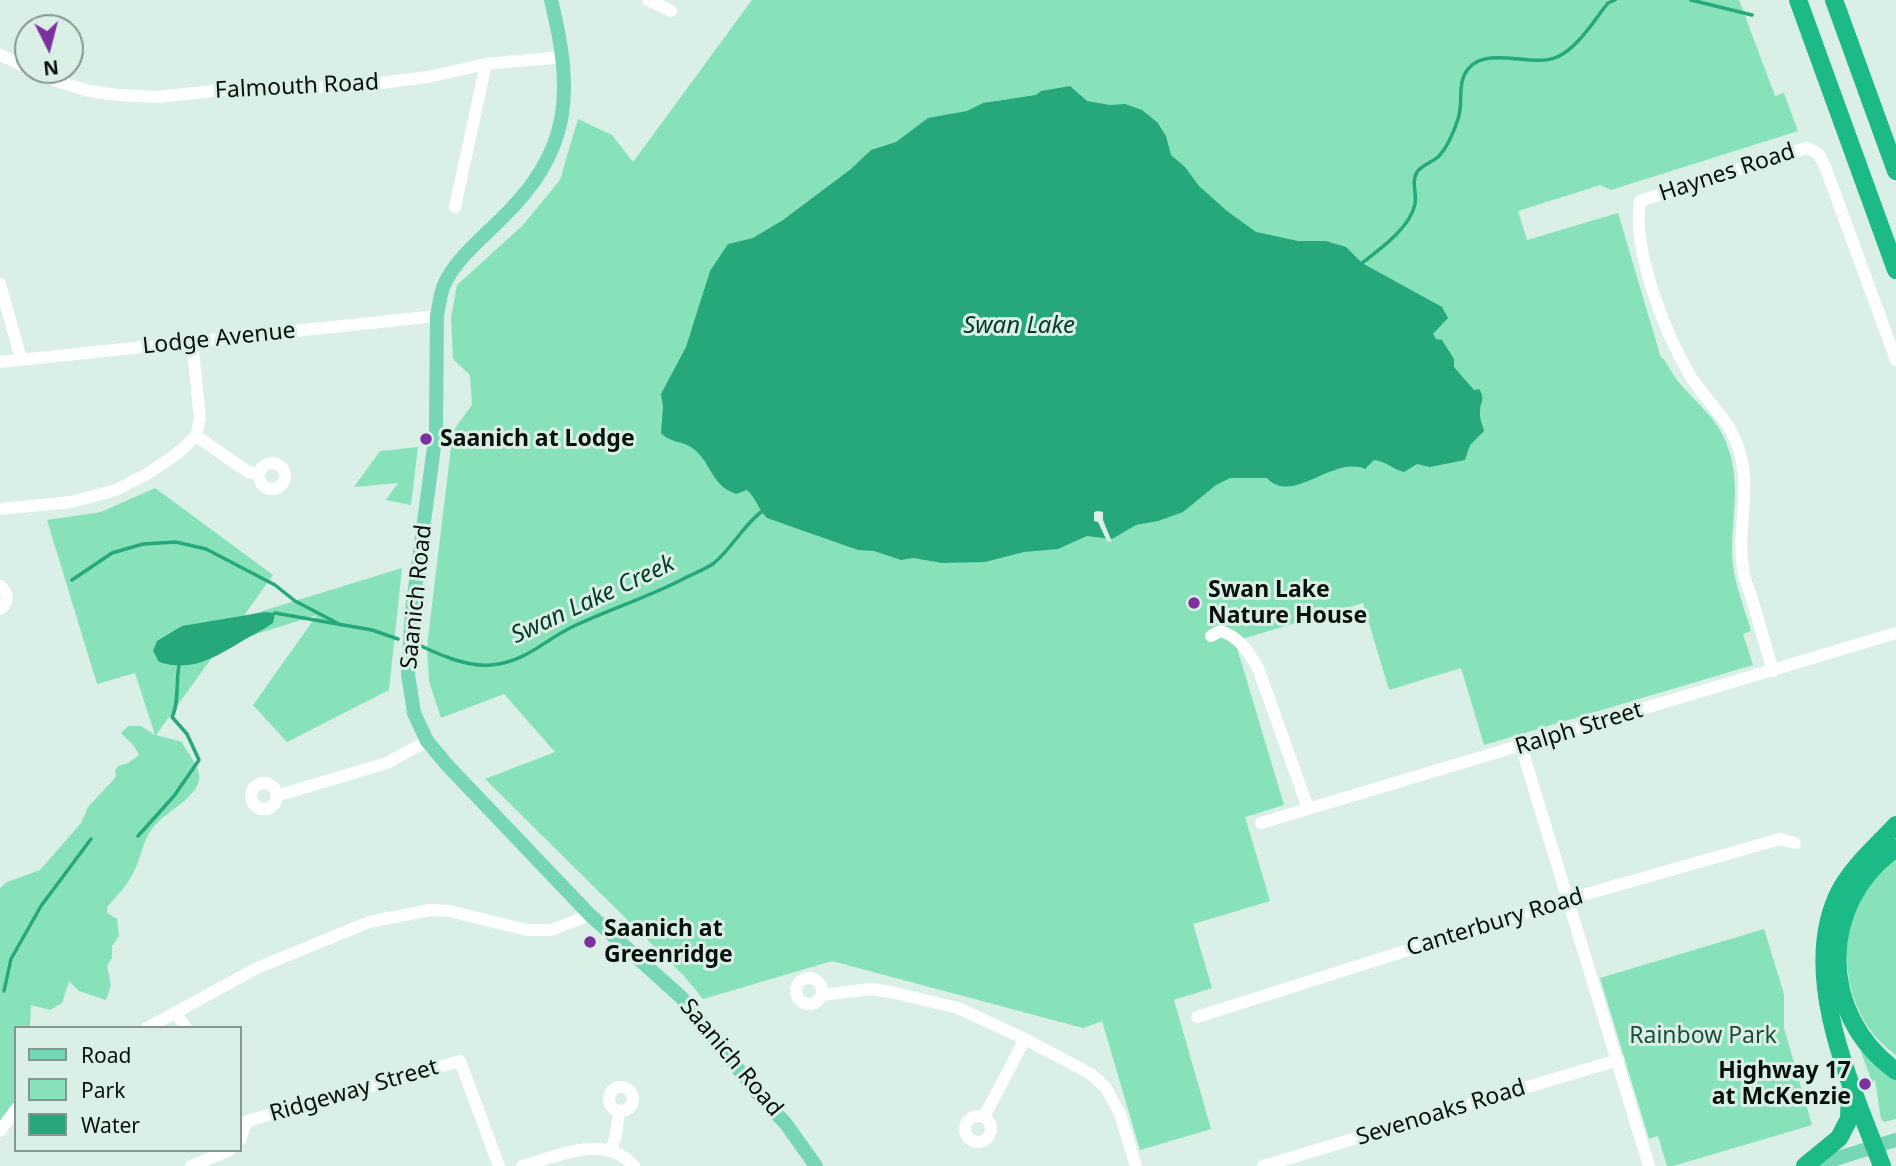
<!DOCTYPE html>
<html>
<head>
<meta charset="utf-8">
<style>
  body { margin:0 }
  #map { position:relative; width:1896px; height:1166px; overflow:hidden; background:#daefe5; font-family:"Noto Sans",sans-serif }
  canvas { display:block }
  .legend { position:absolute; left:14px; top:1026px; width:228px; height:126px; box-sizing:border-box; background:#daefe5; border:2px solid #86968f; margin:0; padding:9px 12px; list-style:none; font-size:21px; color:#09110d }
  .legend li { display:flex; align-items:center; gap:14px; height:35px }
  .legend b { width:35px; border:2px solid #86968f }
  .north { position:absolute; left:14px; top:14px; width:70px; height:70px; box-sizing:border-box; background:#daefe5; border:2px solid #86968f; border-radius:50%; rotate:174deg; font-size:19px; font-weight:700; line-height:28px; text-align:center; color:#09110d }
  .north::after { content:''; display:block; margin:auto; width:24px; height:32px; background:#7e30a0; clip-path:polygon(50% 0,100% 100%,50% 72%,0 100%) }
</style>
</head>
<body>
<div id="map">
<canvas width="1896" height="1166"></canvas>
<ul class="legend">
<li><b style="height:9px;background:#76d6b6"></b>Road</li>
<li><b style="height:19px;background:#88e2b9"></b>Park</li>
<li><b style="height:19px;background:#26a87a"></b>Water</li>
</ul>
<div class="north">N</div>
</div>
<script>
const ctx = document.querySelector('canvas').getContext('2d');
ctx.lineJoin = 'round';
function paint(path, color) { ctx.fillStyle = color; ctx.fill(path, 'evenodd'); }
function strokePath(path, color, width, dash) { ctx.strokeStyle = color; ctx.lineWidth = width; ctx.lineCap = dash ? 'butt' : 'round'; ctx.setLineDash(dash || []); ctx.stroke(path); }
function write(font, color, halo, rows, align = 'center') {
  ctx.font = font + ' "Noto Sans",sans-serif'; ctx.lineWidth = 6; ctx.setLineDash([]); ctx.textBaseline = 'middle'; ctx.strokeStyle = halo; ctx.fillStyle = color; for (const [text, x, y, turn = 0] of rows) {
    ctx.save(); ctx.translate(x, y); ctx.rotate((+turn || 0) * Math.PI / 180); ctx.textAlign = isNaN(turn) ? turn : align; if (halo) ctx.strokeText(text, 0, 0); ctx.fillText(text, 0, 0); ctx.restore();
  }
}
const green = new Path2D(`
  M752,0H1739L1775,96L1784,93L1798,131L1611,190L1600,185L1518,211L1527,240L1618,213L1661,358H1663C1669,367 1674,377 1681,385C1697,403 1715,417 1725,440C1742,480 1732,511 1732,552C1732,579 1744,606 1751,631L1743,634L1753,665L1484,745L1461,668L1389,690L1363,603L1235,641L1284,805L1245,817L1270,901L1193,924L1212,988L1174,1000L1211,1129L1140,1150L1102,1021L1083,1028L832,961L703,999L684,976L485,779L555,752L504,694L441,718L429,681L427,646L453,431L472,405L470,375L453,359L451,317L457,285L522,226L560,180L578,119L612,135L633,162Z
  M418,447L411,505L386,500L398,483L354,487L380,451Z
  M155,488L273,575L243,617L402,568L389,690L287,742L253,705L317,615L221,645L156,735L182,742C187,753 202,768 199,781C193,800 169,810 157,823C145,835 143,848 138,862C132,880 119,894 107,907V913L117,919L119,936L112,946V958L107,966L111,985L106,1000L79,991L69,981L62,1003L50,1010L31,1005L30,1028H16V1100L0,1121V888L7,882L40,870L81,823L88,807L116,777L115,771L118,766L128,763L139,755L134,746L121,733L128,726H141L155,735L135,673L97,684L47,520L101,512Z
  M1896,853V1055C1854,1026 1840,972 1850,925C1852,918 1853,910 1856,904C1865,887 1879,872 1890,856Z
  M1764,929L1784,994V1028L1812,1125L1673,1166H1667L1658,1136L1649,1139L1600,978Z
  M1864,1051L1896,1079V1119L1884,1122L1881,1119L1875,1080L1872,1082L1861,1052Z`);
const water = new Path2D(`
  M1070,86L1087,101L1110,105L1125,104L1142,110L1157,122L1166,136L1171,155L1185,167L1199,186L1227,211L1256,232L1298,241H1326L1346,247L1362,263L1442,307L1448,318L1433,334L1436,339L1442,340L1454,359V367L1474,390L1479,389C1486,399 1480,402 1480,412C1479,418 1483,426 1484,431L1470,445L1465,460L1430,467L1417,464L1404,472C1392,469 1386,461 1374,460L1365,469C1333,455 1292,506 1267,478H1230L1216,485L1183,512L1158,521L1136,525L1112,539L1087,536L1058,549L1024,552L985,562L942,563L913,558L901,560L874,551L858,550L767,518C758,509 756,498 747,490L736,494C709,484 712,461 691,447C681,441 669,442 661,433L663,407L661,394L686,347L710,271L728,244L753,238L783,220L851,169L871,150L896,142L928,118L967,111L983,103L1036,95L1041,91Z
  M265,612L275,613L273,623C262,631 250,636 239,643C212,659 191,672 159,662L153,651L157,641L182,626Z`);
const pier = new Path2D(`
  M1098,511L1103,512V520L1112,542L1107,541L1098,522L1094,521V512Z`);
const stream = new Path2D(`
  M1691,0L1752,15
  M1362,263C1380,249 1410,228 1415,204C1417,193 1411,182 1417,172C1421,166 1432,162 1438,157C1447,148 1454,131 1458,119C1464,102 1456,82 1469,68C1489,46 1533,68 1557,57C1578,48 1594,20 1608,3L1615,0
  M72,580L112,553L143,544L176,542L206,549L275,585L295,601L341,625
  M275,613L372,630L398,639
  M419,645C440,655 467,667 491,665C526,662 543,641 572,627C610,609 649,597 685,578C695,573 706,569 714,563C732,548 743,526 761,512
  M138,836L174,796L199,760L187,734L172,717C179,704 176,681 179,665
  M4,991L11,959L41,906L91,839`);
const minor = new Path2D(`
  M648,0L671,11
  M0,55L28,68
  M33,70L57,81L89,91L118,95L158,97L222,90L357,86L428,77L486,64L563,57
  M455,207L486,64
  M0,284L21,359
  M0,362L437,316
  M196,436L248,472L259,474
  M259 476a13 13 0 1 1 26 0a13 13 0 1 1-26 0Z
  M0,509L71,502L116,490L147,474L178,453L196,436L200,418L192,341
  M0,586C9,593 9,602 0,609
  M1211,636L1220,631C1238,635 1250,654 1258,668L1308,808
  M1773,671C1766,647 1759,623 1752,599C1749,589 1744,579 1743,569C1736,528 1753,489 1738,447C1729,419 1706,401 1691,377C1665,334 1632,250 1640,201L1806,148C1819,151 1821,157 1826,169L1896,360
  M1521,746L1649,1166
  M251 796a13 13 0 1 1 26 0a13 13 0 1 1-26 0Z
  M276,796L387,763L427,741
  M1261,823L1896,633
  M796 991a13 13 0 1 1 26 0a13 13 0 1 1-26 0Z
  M822,995L871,989L891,992L958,1008L1025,1039L1091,1074L1106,1088L1120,1114L1136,1166
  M176,1013L186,1028
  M1197,1017L1569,899L1780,839L1795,843
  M147,1028L257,968L369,922L430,910L449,911L527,930H551L590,915
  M609 1099a12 12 0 1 1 24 0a12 12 0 1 1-24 0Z
  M965 1129a13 13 0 1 1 26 0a13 13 0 1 1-26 0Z
  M984,1117L1025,1039
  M247,1121L460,1061L499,1166
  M0,1131L16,1109
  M240,1140L247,1121
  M611,1150L616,1135L619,1112
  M191,1166L230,1150
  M522,1166C559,1156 604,1133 634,1166
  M1263,1166L1618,1060`);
const major = new Path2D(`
  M551,0C574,93 572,151 500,220C481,239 455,260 444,285C440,294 439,306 437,316L436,432L412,611L408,674L414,713L427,741L448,766L590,915L682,998L754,1089L786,1124L816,1166
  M1813,1166L1896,1140`);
const highway = new Path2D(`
  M1798,0L1896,270
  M1834,0L1896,171
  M1896,848C1817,903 1819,1016 1896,1071
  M1805,1166L1839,1138L1849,1119L1850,1091
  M1882,1166C1853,1089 1801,981 1836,899C1848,870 1875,848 1896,825`);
const markers = [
  [426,439,7,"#7e30a0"],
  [1194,603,7,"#7e30a0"],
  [590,942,7,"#7e30a0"],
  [1865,1084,7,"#7e30a0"]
];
const streetNames = [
  ["Falmouth Road",297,87,-3],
  ["Haynes Road",1727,173,-18],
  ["Lodge Avenue",219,339,-6],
  ["Saanich Road",417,597,-84],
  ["Ralph Street",1579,729,-17],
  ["Canterbury Road",1495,923,-17],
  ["Saanich Road",731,1058,50],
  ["Ridgeway Street",354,1091,-16],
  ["Sevenoaks Road",1441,1113,-17]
];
const poiNames = [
  ["Saanich at Lodge",440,439],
  ["Swan Lake",1208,590],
  ["Nature House",1208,616],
  ["Saanich at",604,929],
  ["Greenridge",604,955],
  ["Highway 17",1851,1071,"right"],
  ["at McKenzie",1851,1097,"right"]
];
const parkNames = [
  ["Rainbow Park",1703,1036]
];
const waterNames = [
  ["Swan Lake",1019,326],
  ["Swan Lake Creek",593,600,-25]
];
paint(green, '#88e2b9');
paint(water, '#26a87a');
paint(pier, '#daefe5');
strokePath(stream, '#26a87a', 3.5);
strokePath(minor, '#fff', 12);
strokePath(major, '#76d6b6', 14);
strokePath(highway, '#1bba86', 18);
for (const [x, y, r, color] of markers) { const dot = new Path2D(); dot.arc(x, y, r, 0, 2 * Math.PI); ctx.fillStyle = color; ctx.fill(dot); strokePath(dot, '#daefe5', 2.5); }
write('23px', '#09110d', '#daefe5', streetNames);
write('bold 23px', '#09110d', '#daefe5', poiNames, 'left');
write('23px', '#1c4d39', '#daefe5', parkNames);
write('italic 24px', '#043a28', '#daefe5', waterNames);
</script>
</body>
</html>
